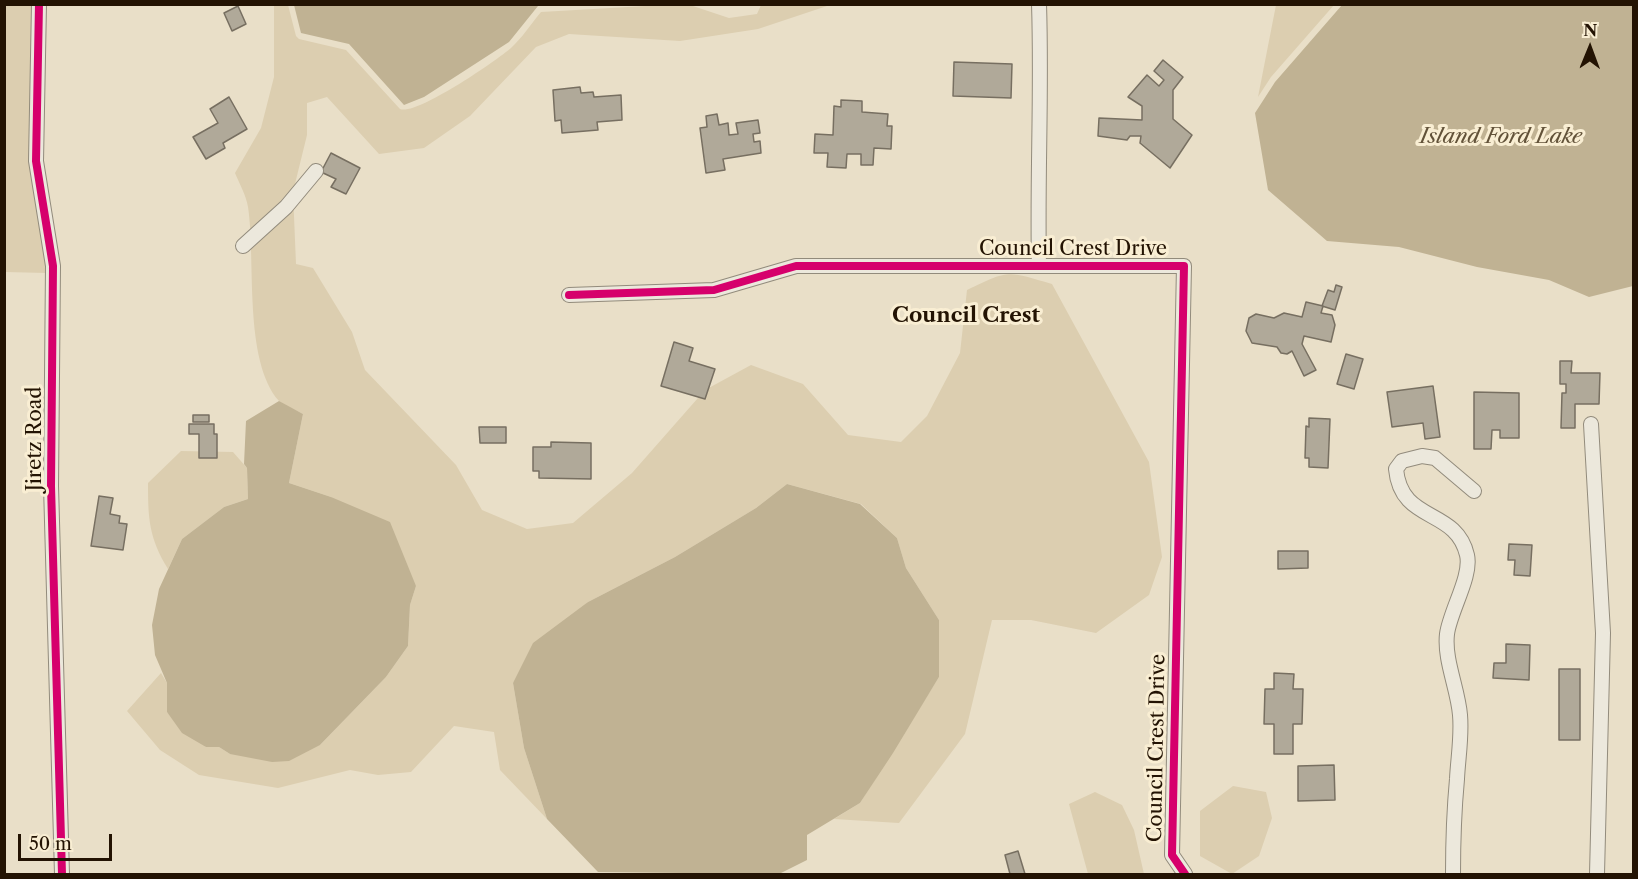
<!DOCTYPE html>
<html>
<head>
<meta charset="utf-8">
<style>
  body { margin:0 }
  #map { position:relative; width:1638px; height:879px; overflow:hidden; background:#e9dfc8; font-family:"Libre Caslon Text",serif }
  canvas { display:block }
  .frame { position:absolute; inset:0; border:6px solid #231303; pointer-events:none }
  .north { position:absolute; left:1560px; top:18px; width:60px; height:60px; -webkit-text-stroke:4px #f9eed3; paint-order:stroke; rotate:1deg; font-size:16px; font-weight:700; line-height:24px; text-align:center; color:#231303 }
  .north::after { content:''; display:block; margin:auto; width:21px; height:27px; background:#231303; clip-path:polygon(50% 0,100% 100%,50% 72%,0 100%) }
  .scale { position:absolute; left:18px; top:834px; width:94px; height:27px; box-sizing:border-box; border:3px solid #231303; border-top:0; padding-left:8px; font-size:18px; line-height:21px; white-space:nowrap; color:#231303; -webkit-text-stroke:4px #f9eed3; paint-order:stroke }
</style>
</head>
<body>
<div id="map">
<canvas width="1638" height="879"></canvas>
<div class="frame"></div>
<div class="north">N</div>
<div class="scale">50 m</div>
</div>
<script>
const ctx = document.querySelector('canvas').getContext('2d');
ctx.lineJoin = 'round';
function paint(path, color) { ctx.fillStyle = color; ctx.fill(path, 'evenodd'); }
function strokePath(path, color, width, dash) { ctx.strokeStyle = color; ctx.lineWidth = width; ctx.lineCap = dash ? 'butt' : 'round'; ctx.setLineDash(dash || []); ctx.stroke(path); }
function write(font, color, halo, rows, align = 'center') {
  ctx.font = font + ' "Libre Caslon Text",serif'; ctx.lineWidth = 6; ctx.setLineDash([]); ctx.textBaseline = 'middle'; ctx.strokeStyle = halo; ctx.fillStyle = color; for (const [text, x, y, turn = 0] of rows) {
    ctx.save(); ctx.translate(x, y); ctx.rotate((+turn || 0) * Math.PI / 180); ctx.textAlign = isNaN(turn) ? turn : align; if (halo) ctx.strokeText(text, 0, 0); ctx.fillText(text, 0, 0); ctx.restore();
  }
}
const green = new Path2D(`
  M680,4L693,6L729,18L757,14L761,5H830L758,29L680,41L569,34L536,47L470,116L424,148L379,154L327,97L307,103V135L293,192L296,264L313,268L352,332L365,370L456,465L482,510L527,529L573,523L632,473L705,390L751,365L803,384L848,435L901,442L927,416L960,353L967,290C1010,269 1007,271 1052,284L1149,462L1162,557L1149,595L1096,633L1031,620H992L965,734L899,823L834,819L860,803L939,677V620L906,568L897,538L861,504L787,484L756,508L675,557L588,602L513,683L524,748L547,819L500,770L494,732L454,726L411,772L378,775L350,770L278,788L199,775L160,750L127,711L161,673L167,683V712L206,747H219L230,754L320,745L386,677L408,646L410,605L416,586L331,497L289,483L303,414C296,410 284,406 279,401C243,360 256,260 248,207C246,195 239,183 235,173L261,128L274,77V5H288L296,36L299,39L346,50L400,109C416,116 496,61 511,48C522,38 531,24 541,12Z
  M5,5H33L30,161L47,273L5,272Z
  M1276,5H1334L1271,77L1258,97Z
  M181,451L233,452L247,468L248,499L224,507L182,539L168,569C149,538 148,519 148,483Z
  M1233,786L1266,792L1272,818L1259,856L1232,874L1200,856V811Z
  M1095,792L1122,805L1134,830L1144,874H1088L1069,804Z`);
const water = new Path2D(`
  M294,5V4L579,5L538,6L509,42L424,97L404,105L349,44L301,33Z
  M1342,5H1633V286L1589,297L1549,280L1477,267L1399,247L1327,241L1268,190L1255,113L1275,82Z
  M279,401L303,414L289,483L331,497L390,522L416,586L410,605L408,646L386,677L320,745L289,761L272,762L230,754L219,747H206L182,733L167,712V683L155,655L152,625L159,589L182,539L224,507L248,499L247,468L244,464L246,421Z
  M787,484L860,504L897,538L906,568L939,620V677L893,753L860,803L807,835V860L781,873L768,874L598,872L547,819L524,748L513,683L533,643L588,602L675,557L756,508Z`);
const building = new Path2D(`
  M238,6L246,24L232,31L224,13Z
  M1163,60L1183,77L1173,90V119L1192,135L1170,168L1140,143L1141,136H1130L1127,140L1098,136L1099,118L1142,120V106L1128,97L1147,75L1159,86L1164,80L1154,71Z
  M954,62L1012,64L1011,98L953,96Z
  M580,87L581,93L593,92L594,97L621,95L622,120L597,122L598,130L562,133L561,120L555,121L553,90Z
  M229,97L247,129L223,143L225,148L206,159L193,137L218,123L210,109Z
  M841,100L862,101V112L888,114L887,126H892L891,149L874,148L873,165H861V154H847L846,168L827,167L828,153H814L815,134L833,135L834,106L841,107Z
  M717,114L719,125L728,123L729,135L738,134L736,123L758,120L760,133L753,134L754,142L760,141L761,153L723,159L725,170L706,173L700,128L707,127L706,116Z
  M331,153L360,168L346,194L331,187L336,179L321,172Z
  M1336,285L1342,287L1335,310L1322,306L1328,290L1334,292Z
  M1306,302L1323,306L1321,313L1332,315L1335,325L1331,342L1304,336L1302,344L1316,370L1304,376L1292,351L1287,354L1281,353L1277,347L1252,343L1246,331L1249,318L1256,314L1274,318L1284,313L1302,317Z
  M674,342L693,348L689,361L715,369L705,399L661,386Z
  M1346,354L1363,359L1354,389L1337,384Z
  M1560,361H1572L1571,373H1600L1599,404H1575V428H1561L1562,393H1566V384H1560Z
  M1433,386L1440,437L1425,439L1423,423L1392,427L1387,392Z
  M1474,392L1519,393V438H1500V430H1492L1491,449H1474Z
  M193,415H209V422H193Z
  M1309,418L1330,419L1328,468L1309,467V458H1305L1306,426L1309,427Z
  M189,424H214V434H217V458H199V434H189Z
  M479,427H506V443H480Z
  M551,442L591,443V479L539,478V471H533V447H551Z
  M99,496L113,498L110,514L120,516L119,523L127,524L123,550L91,546Z
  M1509,544L1532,545L1530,576L1514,575L1515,560H1508Z
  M1278,551H1308V568L1278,569Z
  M1506,644L1530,645L1529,680L1493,678L1494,663H1506Z
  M1559,669H1580V740H1559Z
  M1274,673L1294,674L1293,689H1303L1302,724H1293V754H1274V724H1264L1265,689H1274Z
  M1334,765L1335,800L1298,801V766Z
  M1018,851L1025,874H1010L1005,855Z`);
const minor = new Path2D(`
  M39,4L36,161L53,266L51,486L62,874
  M243,246L286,207L316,171
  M1039,266C1037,178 1042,92 1039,4
  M569,295L714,290L796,266H1184L1172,855L1185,874
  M1591,424L1603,633L1597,874
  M1453,874C1453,842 1454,811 1457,779C1458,758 1462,736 1460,715C1458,689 1444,660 1447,634C1450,611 1472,576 1467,555C1456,507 1401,524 1396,469L1402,461L1422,456L1435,458L1474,491`);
const cycleway = new Path2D(`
  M39,4L36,161L53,266L51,486L62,874
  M569,295L714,290L796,266H1184L1172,855L1185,874`);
const streetNames = [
  ["Council Crest Drive",1073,249],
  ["Jiretz Road",35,439,-90],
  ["Council Crest Drive",1157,748,-89]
];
const waterNames = [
  ["Island Ford Lake",1501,137]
];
const neighbourhoodNames = [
  ["Council Crest",966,316]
];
paint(green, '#dcceb0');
paint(water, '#c0b293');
paint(building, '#b0a999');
strokePath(building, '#776f61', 1.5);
strokePath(minor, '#928b7c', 16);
strokePath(minor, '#ece8dc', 14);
strokePath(cycleway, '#d6006c', 8);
write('20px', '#231303', '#f9eed3', streetNames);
write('italic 21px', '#625239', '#f9eed3', waterNames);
write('bold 21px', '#231303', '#f9eed3', neighbourhoodNames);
</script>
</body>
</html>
